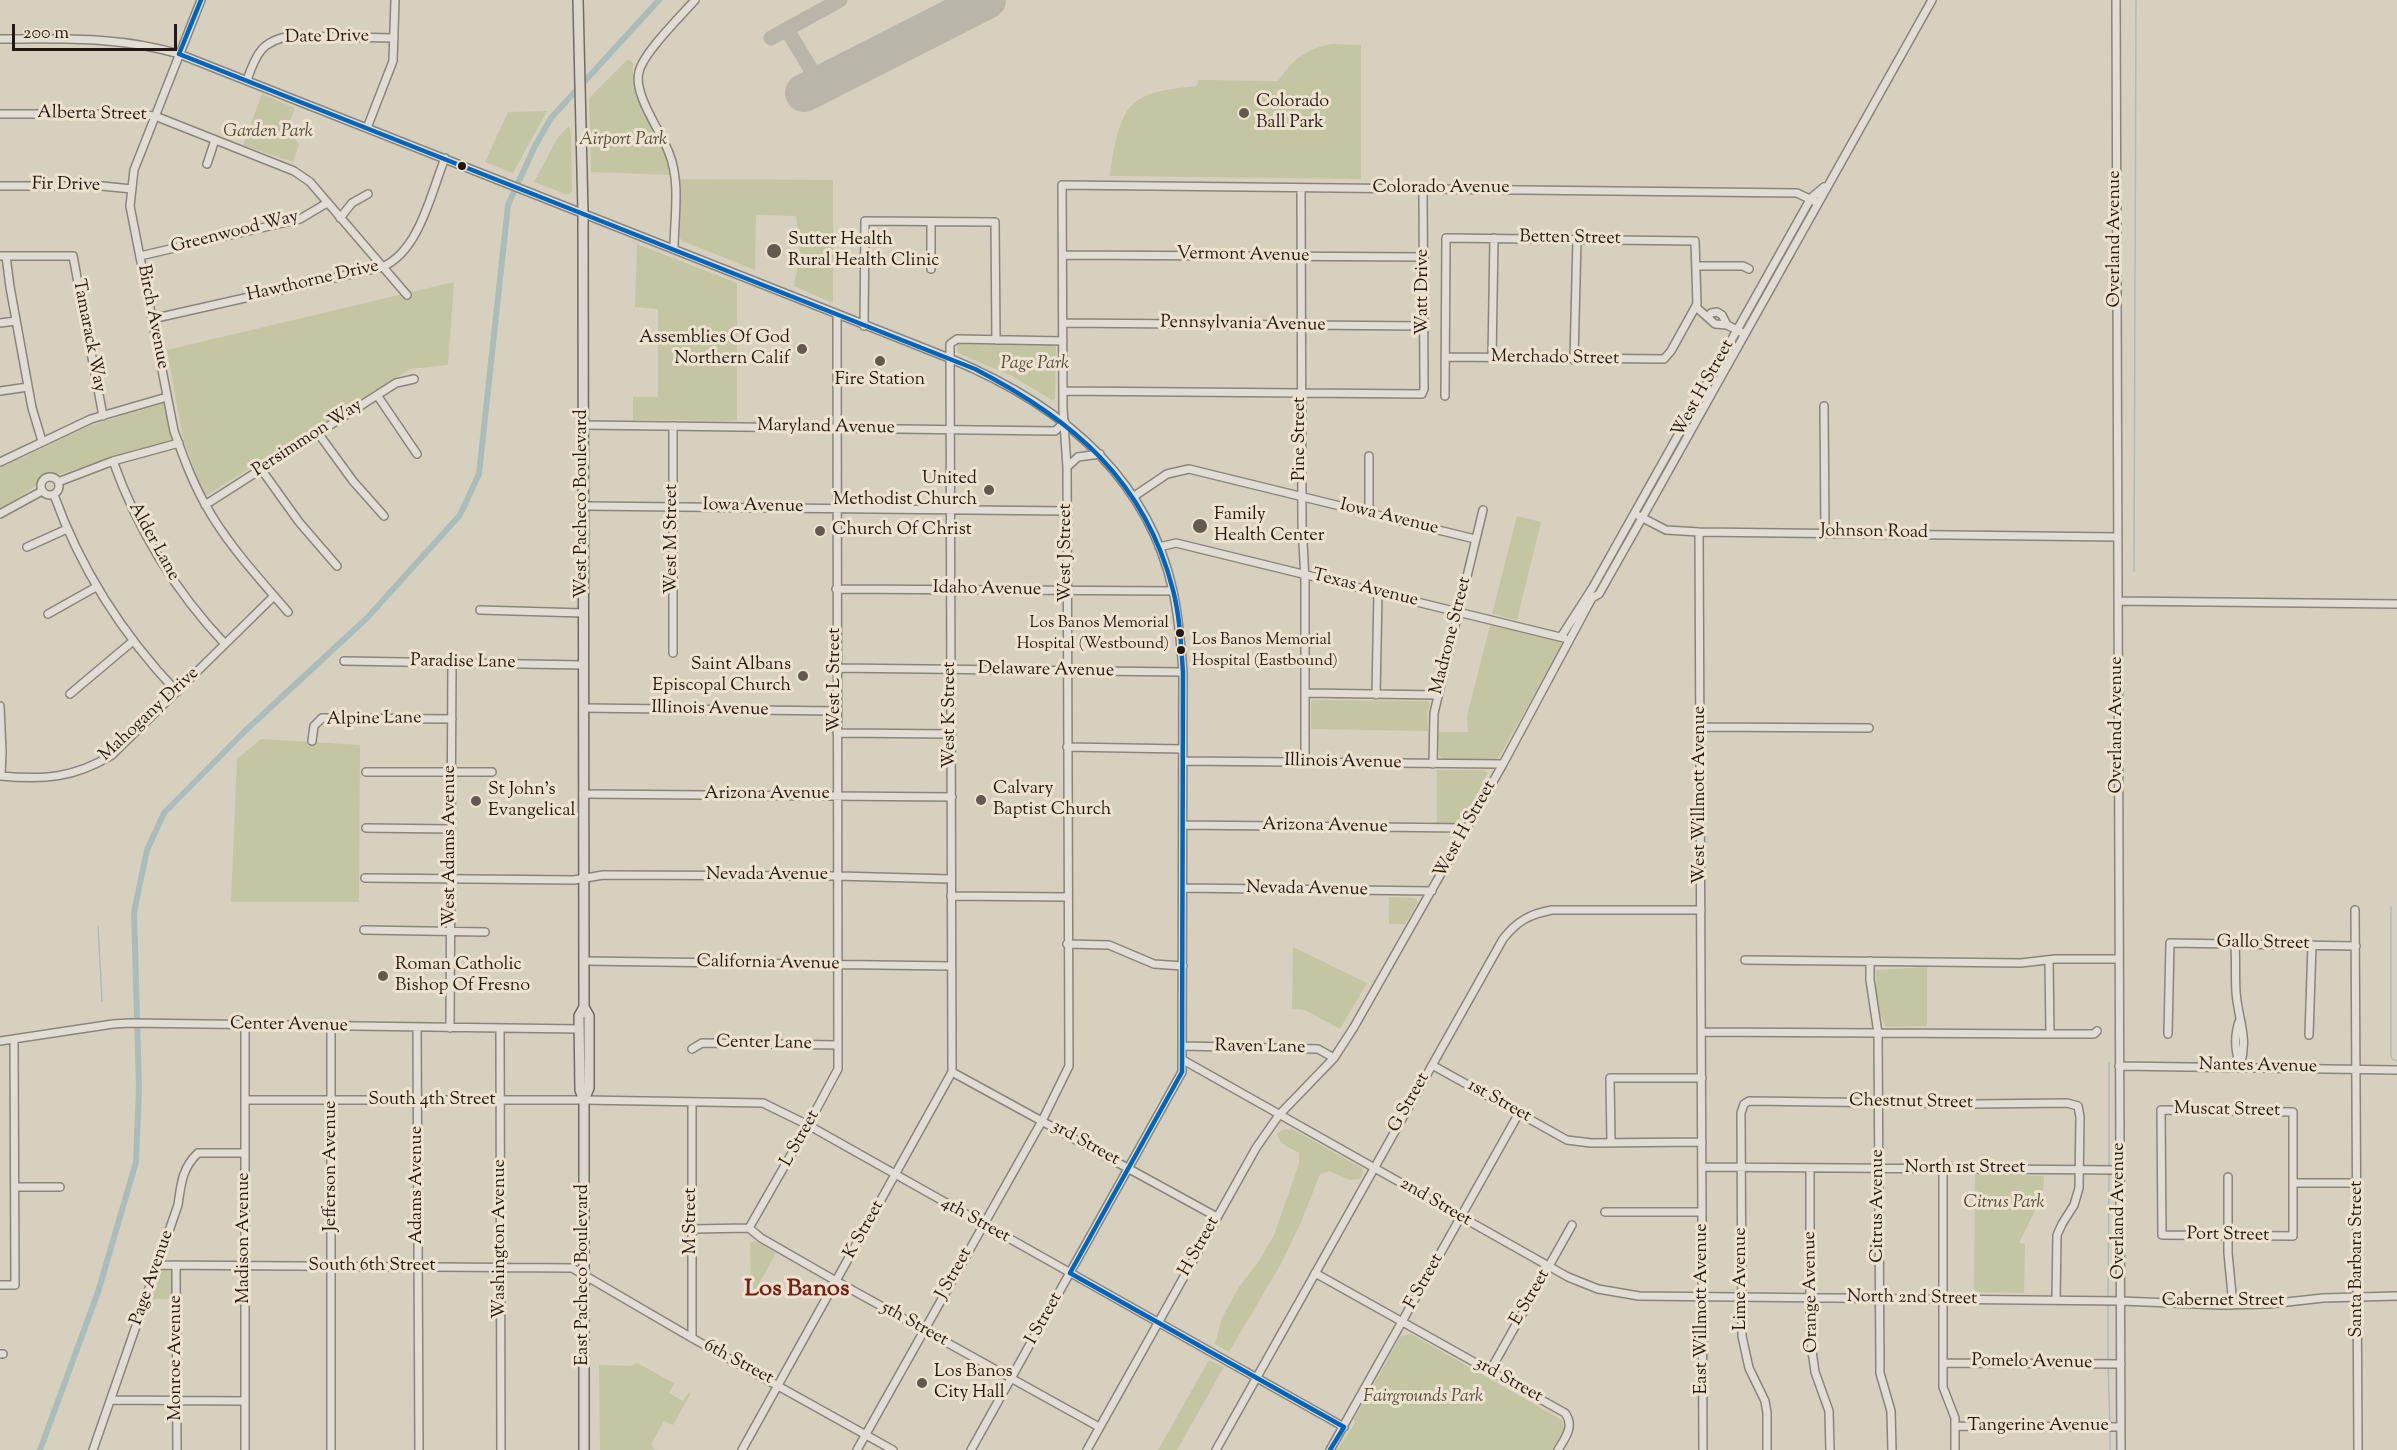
<!DOCTYPE html>
<html>
<head>
<meta charset="utf-8">
<style>
  body { margin:0 }
  #map { position:relative; width:2397px; height:1450px; overflow:hidden; background:#d7d0bf; font-family:"Sorts Mill Goudy",serif }
  canvas { display:block }
  .scale { position:absolute; left:12px; top:24px; width:165px; height:27px; box-sizing:border-box; border:3px solid #241912; border-top:0; padding-left:8px; font-size:18px; line-height:21px; white-space:nowrap; color:#241912; -webkit-text-stroke:4px #ece2cf; paint-order:stroke }
</style>
</head>
<body>
<div id="map">
<canvas width="2397" height="1450"></canvas>
<div class="scale">200 m</div>
</div>
<script>
const ctx = document.querySelector('canvas').getContext('2d');
ctx.lineJoin = 'round';
function paint(path, color) { ctx.fillStyle = color; ctx.fill(path, 'evenodd'); }
function strokePath(path, color, width, dash) { ctx.strokeStyle = color; ctx.lineWidth = width; ctx.lineCap = dash ? 'butt' : 'round'; ctx.setLineDash(dash || []); ctx.stroke(path); }
function write(font, color, halo, rows, align = 'center') {
  ctx.font = font + ' "Sorts Mill Goudy",serif'; ctx.lineWidth = 6; ctx.setLineDash([]); ctx.textBaseline = 'middle'; ctx.strokeStyle = halo; ctx.fillStyle = color; for (const [text, x, y, turn = 0] of rows) {
    ctx.save(); ctx.translate(x, y); ctx.rotate((+turn || 0) * Math.PI / 180); ctx.textAlign = isNaN(turn) ? turn : align; if (halo) ctx.strokeText(text, 0, 0); ctx.fillText(text, 0, 0); ctx.restore();
  }
}
const green = new Path2D(`
  M1332,44L1361,45V179L1110,176C1112,156 1118,117 1133,104C1148,90 1178,88 1197,86L1198,80L1278,81C1292,60 1307,48 1332,44Z
  M628,59L633,63C630,105 663,135 671,175L591,172L589,98Z
  M262,94L295,108L287,129L299,144L293,162L243,145Z
  M547,111L513,173L485,162L508,112Z
  M569,126L571,133L572,191L568,195L534,182L558,137Z
  M680,179L833,180V303L794,286L800,252L796,216L756,215L755,270L682,241L679,237Z
  M637,244L737,283V421L633,420V397H658V309L635,307Z
  M454,282L448,365L410,369L205,496L183,439L167,350Z
  M959,343L1053,344L1056,347L1055,399L1052,400L1012,376L958,353L957,345Z
  M165,403L173,440L57,475H47L37,485L0,510V465L22,458L89,426Z
  M1517,516L1541,522L1517,620L1492,614Z
  M1490,625L1560,642L1562,645L1499,757L1496,759H1443L1439,755V732H1468L1467,716Z
  M1313,700L1428,701L1430,703L1427,715L1428,731L1311,729V702Z
  M261,739L360,745L359,902H231L237,759Z
  M1437,770H1483L1488,773L1462,823H1437Z
  M1389,897L1414,898L1417,900V904L1405,924H1389Z
  M1293,947L1367,983L1340,1029L1305,1010L1292,1009Z
  M1927,967V1026L1886,1027C1877,1012 1875,988 1876,970Z
  M1292,1129L1362,1168L1363,1173L1360,1179L1350,1180L1329,1171L1320,1174L1302,1220L1281,1264L1229,1352L1215,1344L1222,1318L1239,1287L1259,1261L1274,1235L1299,1164V1153L1281,1143L1277,1134L1282,1130Z
  M1975,1173L2044,1176L2043,1194L2019,1243L2025,1244L2024,1293L1974,1292Z
  M755,1241L776,1253L756,1289L751,1286L750,1243Z
  M161,1270H172V1299H152Z
  M1411,1334L1562,1420L1564,1429L1552,1450H1337L1355,1423L1354,1419L1401,1336Z
  M1209,1360L1224,1367L1177,1450H1158Z
  M637,1363L674,1383L669,1393L683,1401L689,1392L691,1393L673,1425L664,1421L651,1444L654,1449L660,1450H600L599,1365L631,1366Z`);
const stream = new Path2D(`
  M2134,571L2136,0
  M2391,907V1056L2393,1060H2397
  M98,926L102,1001
  M2109,1168V1063
  M2108,1300L2109,1172
  M2108,1304V1363
  M2108,1367L2110,1425
  M2110,1450V1430`);
const canal = new Path2D(`
  M40,1450L98,1292L136,1162L139,1088L134,912L147,850L164,813L245,731L367,618L460,515L479,474L508,205L535,146L551,118L659,0`);
const taxiway = new Path2D(`
  M787,30L820,84
  M771,38L840,0`);
const runway = new Path2D(`
  M804,93L987,0`);
const minor = new Path2D(`
  M201,0L134,170L130,206L174,431C183,456 192,481 205,504C227,544 258,577 288,612
  M2116,0L2121,1450
  M0,39C61,39 120,36 179,54L949,358C1056,402 1147,473 1173,591C1179,618 1181,645 1183,672L1182,1072L971,1450
  M247,80C256,54 262,40 292,36L394,38
  M0,114H133L155,116L294,171L310,182L407,295
  M367,128L393,61L395,0
  M207,164L215,140
  M0,186H102L132,189
  M1301,188L1302,524L1305,580V762
  M340,218L352,203L368,194
  M931,222V269
  M674,249C674,219 681,182 669,153C661,131 633,95 639,72C643,53 681,16 695,0
  M1063,255L1424,257
  M0,256H73L103,416
  M6,256L10,287L32,408L42,441
  M140,256L300,219L327,203
  M1696,266H1743L1749,269
  M1696,307L1715,324L1727,325L1741,332
  M1708,317L1711,313L1717,312L1722,315L1727,325
  M152,319L382,267C419,252 431,193 445,158
  M0,323L16,321
  M1063,323L1424,326
  M864,326L865,221L995,222L996,340
  M1492,358L1494,238
  M1574,360L1577,239
  M0,391L28,387
  M1063,391L1422,394L1424,389L1423,190
  M377,395L417,454
  M1445,396L1446,238L1695,241L1697,304L1671,351L1664,359L1446,357
  M1824,406L1825,532
  M584,425L1055,431L1065,422
  M673,426V653
  M318,433L353,481L384,516
  M1369,456V513
  M113,461C138,531 174,590 225,644
  M0,462L91,419L167,397
  M1067,467L1078,457L1100,454
  M261,469L299,522L337,566
  M41 486a9 9 0 1 1 18 0a9 9 0 1 1-18 0Z
  M58,482L113,461L179,443
  M54,495C81,570 122,634 177,692
  M1133,497L1167,474L1189,469L1475,539
  M205,505L396,383L414,379
  M583,506L1067,511
  M0,514L42,491
  M1639,516L1666,530L1699,532L2117,537
  M1699,532L1703,1450
  M27,547L67,529
  M1159,547L1176,543L1564,638
  M836,589L1173,591
  M2118,601L2397,604
  M480,610L583,613
  M48,614L96,587
  M1561,637L1593,587L1811,198L1824,187
  M344,661L583,665
  M836,668L1183,672
  M1305,693L1438,695
  M70,694L133,641
  M1376,695L1378,592
  M0,706L2,752L1,776C44,780 74,778 112,755L274,596
  M583,708L837,711
  M1700,727L1869,728
  M837,733L952,734
  M312,741L314,726L322,718L452,719
  M1067,747L1183,749
  M1183,761L1503,764
  M1433,764L1434,713L1483,510
  M366,772H492
  M583,794L952,797
  M1183,825L1467,828
  M366,828L451,829
  M365,878L574,880L603,875L837,876L951,879
  M1183,888L1432,891
  M951,896L1067,897
  M2355,910L2358,1450
  M364,930L485,932
  M1067,944L1109,945L1154,964L1183,966
  M2235,944C2236,960 2235,976 2236,992C2238,1020 2249,1037 2240,1066
  M1745,960L2021,963L2055,959H2119
  M584,961L951,966
  M1870,961V980L1878,1033L1880,1373L1891,1411L1892,1450
  M2049,961L2050,1034
  M245,1026V1450
  M417,1027L419,1450
  M450,1028L452,663
  M500,1028L501,1450
  M1702,1032L2050,1034H2094L2097,1031
  M2168,1034L2170,943L2356,946
  M2309,1035L2312,945
  M0,1041L113,1024L130,1023L579,1029
  M1183,1046L1318,1049L1334,1058
  M692,1049L702,1043L838,1045
  M1183,1060L1568,1277L1598,1289L1639,1296L2121,1301L2220,1305L2269,1304L2323,1298L2397,1296
  M1432,1065L1567,1140L1591,1143L1702,1142
  M2119,1066L2397,1070
  M2240,1066C2235,1051 2234,1034 2240,1019
  M952,1072L1217,1217
  M245,1100H584L763,1103L808,1125L1344,1427
  M692,1103V1338
  M2161,1110L2293,1112V1236L2162,1235Z
  M1611,1143L1610,1078H1702
  M1702,1167L2120,1170
  M1810,1168V1337L1815,1372L1829,1411L1830,1450
  M1943,1169V1387L1955,1418V1450
  M2228,1177V1253L2233,1305
  M2293,1183H2357
  M16,1187H60
  M1605,1212H1702
  M749,1228L808,1125L838,1069L837,315
  M692,1229L749,1228L761,1238L836,1281L1099,1427
  M158,1265L572,1268L692,1338L893,1450
  M176,1265L177,1450
  M1315,1273L1565,1413C1575,1426 1565,1438 1558,1450
  M0,1285H15L14,1039
  M0,1354H3
  M1943,1363L2121,1364
  M1490,1371L1572,1225
  M112,1400L244,1401
  M1955,1426L2121,1427
  M93,1450L178,1205C181,1184 182,1168 198,1153H244
  M331,1450V1027
  M742,1450L952,1072L950,344L957,339L1063,341
  M857,1450L1042,1121L1069,1066L1067,467L1063,409L1062,185L1797,193L1818,203
  M1087,1450L1256,1148L1279,1115L1334,1058L1354,1027L1503,764L1592,598L1599,594L1642,518L1932,0
  M1216,1450L1503,939C1517,921 1530,914 1552,910H1701
  M1330,1450L1519,1113
  M1767,1450V1413L1765,1401L1749,1368L1742,1336L1741,1113L1744,1104L1749,1101L1976,1104L2067,1103L2078,1106L2080,1117L2079,1188L2074,1205L2062,1224L2057,1235L2056,1300`);
const highway = new Path2D(`
  M578,0L583,213L584,1007L579,1016L580,1090L584,1100
  M584,1007L589,1016V1088L584,1100V1450`);
const bus1 = new Path2D(`
  M201,0L179,54L975,369C1072,419 1145,480 1173,590C1180,617 1181,645 1183,672L1182,1072L1070,1273L1344,1427L1330,1450`);
const markers = [
  [1244,113,6,"#63594f"],
  [462,166,5,"#241912"],
  [774,251,8,"#63594f"],
  [802,349,6,"#63594f"],
  [880,361,6,"#63594f"],
  [989,490,6,"#63594f"],
  [1200,526,8,"#63594f"],
  [820,531,6,"#63594f"],
  [1180,633,5,"#241912"],
  [1181,650,5,"#241912"],
  [803,676,6,"#63594f"],
  [981,800,6,"#63594f"],
  [476,801,6,"#63594f"],
  [383,976,6,"#63594f"],
  [922,1383,6,"#63594f"]
];
const busNames = [
  ["Los Banos Memorial",1169,624],
  ["Hospital (Westbound)",1169,645],
  ["Los Banos Memorial",1192,641,"left"],
  ["Hospital (Eastbound)",1192,662,"left"]
];
const streetNames = [
  ["Date Drive",327,38,-1],
  ["Alberta Street",92,115,1],
  ["Fir Drive",66,186,1],
  ["Colorado Avenue",1441,189],
  ["Greenwood Way",235,233,-14],
  ["Betten Street",1570,239,1],
  ["Overland Avenue",2116,239,-90],
  ["Vermont Avenue",1243,256,1],
  ["Hawthorne Drive",313,282,-13],
  ["Watt Drive",1424,292,-90],
  ["Birch Avenue",152,317,79],
  ["Pennsylvania Avenue",1243,325,1],
  ["Tamarack Way",88,336,79],
  ["Merchado Street",1555,359,1],
  ["West H Street",1704,389,-61],
  ["Maryland Avenue",826,428,1],
  ["Persimmon Way",308,439,-33],
  ["Pine Street",1301,439,-90],
  ["West Pacheco Boulevard",583,504,-90],
  ["Iowa Avenue",753,507,1],
  ["Iowa Avenue",1389,518,14],
  ["Johnson Road",1874,533,1],
  ["West M Street",673,539,-90],
  ["Alder Lane",153,542,61],
  ["West J Street",1067,553,-90],
  ["Texas Avenue",1365,589,14],
  ["Idaho Avenue",987,590,1],
  ["Madrone Street",1452,636,-76],
  ["Paradise Lane",463,663,1],
  ["Delaware Avenue",1046,671,1],
  ["West L Street",836,680,-90],
  ["Illinois Avenue",710,710,1],
  ["Mahogany Drive",150,715,-43],
  ["West K Street",951,715,-90],
  ["Alpine Lane",374,720,-1],
  ["Overland Avenue",2118,725,-90],
  ["Illinois Avenue",1343,763,1],
  ["Arizona Avenue",767,795],
  ["West Willmott Avenue",1701,795,-90],
  ["Arizona Avenue",1325,827,1],
  ["West H Street",1466,830,-61],
  ["West Adams Avenue",451,846,-90],
  ["Nevada Avenue",767,876],
  ["Nevada Avenue",1307,890,1],
  ["Gallo Street",2263,944,1],
  ["California Avenue",768,964,1],
  ["Center Avenue",289,1026,1],
  ["Center Lane",764,1044,1],
  ["Raven Lane",1260,1048,1],
  ["Nantes Avenue",2258,1067,1],
  ["South 4th Street",432,1101],
  ["1st Street",1499,1102,29],
  ["G Street",1410,1103,-61],
  ["Chestnut Street",1911,1103,1],
  ["Muscat Street",2227,1111,1],
  ["L Street",801,1139,-61],
  ["3rd Street",1085,1144,29],
  ["Jefferson Avenue",332,1166,-90],
  ["North 1st Street",1965,1169],
  ["Adams Avenue",418,1185,-90],
  ["2nd Street",1435,1203,30],
  ["Citrus Avenue",1879,1206,-90],
  ["Overland Avenue",2120,1211,-90],
  ["M Street",692,1221,-90],
  ["4th Street",975,1221,29],
  ["K Street",865,1230,-61],
  ["Port Street",2228,1236,1],
  ["Madison Avenue",245,1238,-90],
  ["Washington Avenue",501,1239,-90],
  ["H Street",1200,1247,-61],
  ["Santa Barbara Street",2358,1259,-90],
  ["South 6th Street",372,1267],
  ["J Street",955,1274,-61],
  ["East Pacheco Boulevard",584,1275,-90],
  ["Page Avenue",153,1278,-71],
  ["Lime Avenue",1742,1279,-90],
  ["F Street",1425,1282,-61],
  ["Orange Avenue",1812,1292,-91],
  ["E Street",1531,1298,-60],
  ["North 2nd Street",1912,1299,1],
  ["Cabernet Street",2223,1302],
  ["East Willmott Avenue",1703,1309,-90],
  ["I Street",1045,1319,-61],
  ["5th Street",914,1325,29],
  ["Monroe Avenue",177,1358,-90],
  ["6th Street",738,1363,28],
  ["Pomelo Avenue",2032,1363,1],
  ["3rd Street",1508,1381,29],
  ["Tangerine Avenue",2038,1427]
];
const poiNames = [
  ["Colorado",1256,103],
  ["Ball Park",1256,124],
  ["Sutter Health",788,241],
  ["Rural Health Clinic",788,262],
  ["Assemblies Of God",790,339,"right"],
  ["Northern Calif",790,360,"right"],
  ["Fire Station",880,381,"center"],
  ["United",977,480,"right"],
  ["Methodist Church",977,501,"right"],
  ["Family",1214,516],
  ["Health Center",1214,537],
  ["Church Of Christ",832,531],
  ["Saint Albans",791,666,"right"],
  ["Episcopal Church",791,687,"right"],
  ["Calvary",993,790],
  ["Baptist Church",993,811],
  ["St John's",488,791],
  ["Evangelical",488,812],
  ["Roman Catholic",395,966],
  ["Bishop Of Fresno",395,987],
  ["Los Banos",934,1373],
  ["City Hall",934,1394]
];
const parkNames = [
  ["Garden Park",268,133],
  ["Airport Park",623,141],
  ["Page Park",1035,365],
  ["Citrus Park",2004,1204],
  ["Fairgrounds Park",1423,1398]
];
const districtNames = [
  ["Los Banos",797,1291]
];
paint(green, '#c4c5a3');
strokePath(stream, '#abbdba', 1.5);
strokePath(canal, '#abbdba', 6);
strokePath(taxiway, '#bab5a9', 15);
strokePath(runway, '#bab5a9', 38);
strokePath(minor, '#8a857b', 10);
strokePath(highway, '#716c63', 12);
strokePath(minor, '#e1ddd4', 7);
strokePath(highway, '#dcd7cd', 9);
strokePath(bus1, '#0065bd', 4.5);
for (const [x, y, r, color] of markers) { const dot = new Path2D(); dot.arc(x, y, r, 0, 2 * Math.PI); ctx.fillStyle = color; ctx.fill(dot); strokePath(dot, '#ece2cf', 2); }
write('16px', '#241912', '#ece2cf', busNames, 'right');
write('18px', '#241912', '#ece2cf', streetNames);
write('18px', '#241912', '#ece2cf', poiNames, 'left');
write('italic 18px', '#504a37', '#ece2cf', parkNames);
write('bold 24px', '#7a1f14', '#ece2cf', districtNames);
</script>
</body>
</html>
